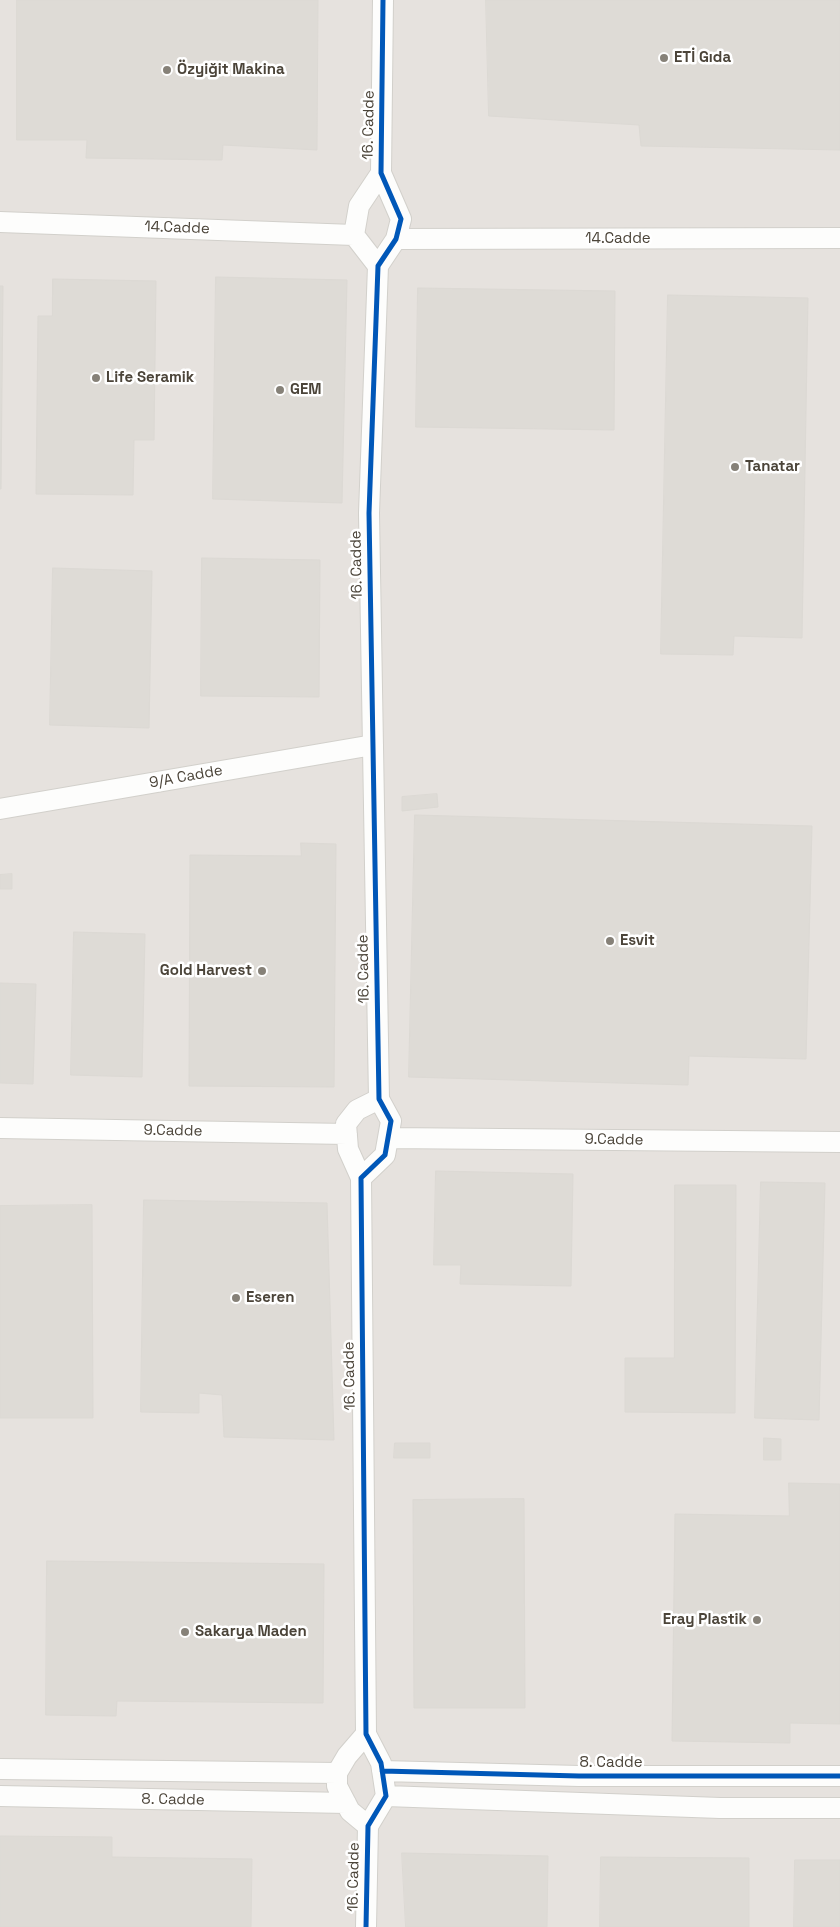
<!DOCTYPE html>
<html>
<head>
<meta charset="utf-8">
<style>
  body { margin:0 }
  canvas { display:block; background:#f4f2ee }
</style>
</head>
<body>
<canvas width="840" height="1927"></canvas>
<script>
const ctx = document.querySelector('canvas').getContext('2d');
ctx.lineJoin = 'round';
function paint(path, color) { ctx.fillStyle = color; ctx.fill(path, 'evenodd'); }
function strokePath(path, color, width, dash) { ctx.strokeStyle = color; ctx.lineWidth = width; ctx.lineCap = dash ? 'butt' : 'round'; ctx.setLineDash(dash || []); ctx.stroke(path); }
function write(font, color, halo, rows, align = 'center') {
  ctx.font = font + ' "Space Grotesk",sans-serif'; ctx.lineWidth = 5; ctx.setLineDash([]); ctx.textBaseline = 'middle'; ctx.strokeStyle = halo; ctx.fillStyle = color; for (const [text, x, y, turn = 0] of rows) {
    ctx.save(); ctx.translate(x, y); ctx.rotate((+turn || 0) * Math.PI / 180); ctx.textAlign = isNaN(turn) ? turn : align; if (halo) ctx.strokeText(text, 0, 0); ctx.fillText(text, 0, 0); ctx.restore();
  }
}
const industrial = new Path2D(`
  M0,0H840V1927H0Z`);
const building = new Path2D(`
  M17,0H318L317,150L223,145L222,160L86,158L87,140H17Z
  M486,0H840V150L641,146L639,125L489,116Z
  M216,277L347,280L342,503L213,499Z
  M53,279L156,281L154,440H134L133,495L36,494L38,316H52Z
  M0,286H3L1,489H0Z
  M418,288L615,291L614,430L416,427Z
  M668,295L808,298L802,638L734,636L733,655L661,654Z
  M202,558L320,560L319,697L201,696Z
  M53,568L152,571L149,728L50,725Z
  M437,794L438,807L402,811V797Z
  M415,815L812,826L806,1059L689,1056L688,1085L409,1077Z
  M301,843L336,844L334,1087L189,1086L190,855L301,856Z
  M12,874V889H0V875Z
  M74,932L145,934L142,1077L71,1075Z
  M0,983L36,984L33,1084L0,1083Z
  M436,1171L573,1174L571,1286L460,1284L461,1265H434Z
  M761,1182L825,1183L819,1420L755,1418Z
  M675,1185H736L735,1413L625,1412V1358H674Z
  M144,1200L327,1203L334,1440L224,1437L222,1395L199,1393V1413L141,1412Z
  M92,1205L93,1418H0V1206Z
  M764,1438L781,1439V1460H764Z
  M395,1443H430V1458H394Z
  M789,1483L840,1484V1724L790,1723V1743L672,1741L675,1514L789,1516Z
  M524,1499L525,1708H414L413,1500Z
  M47,1561L324,1564L323,1703L117,1701L116,1716L46,1715Z
  M0,1836L112,1837V1857L252,1859L251,1927H0Z
  M402,1853L548,1856L547,1927H406Z
  M601,1857L749,1858V1927H600Z
  M795,1860H840V1927H794Z`);
const minor = new Path2D(`
  M0,222L354,235
  M396,239L840,238
  M378,266L354,235L359,206L381,173
  M0,809L373,745
  M0,1128L347,1134
  M388,1138L840,1142
  M361,1178L348,1149L346,1124L357,1110L379,1099
  M366,1734L347,1756L337,1773V1786L350,1811L368,1826
  M0,1769L337,1773
  M382,1771L579,1776H840
  M0,1796L346,1803
  M386,1796L720,1808H840
  M366,1927L368,1826L386,1796L381,1763L366,1734L361,1178L385,1155L391,1121L379,1099L369,513L378,266L396,239L401,219L381,173L383,0`);
const cycleway = new Path2D(`
  M382,1771L579,1776H840
  M366,1927L368,1826L386,1796L381,1763L366,1734L361,1178L385,1155L391,1121L379,1099L369,513L378,266L396,239L401,219L381,173L383,0`);
const markers = [
  [664,58,5,"#868178"],
  [167,70,5,"#868178"],
  [96,378,5,"#868178"],
  [280,390,5,"#868178"],
  [735,467,5,"#868178"],
  [610,941,5,"#868178"],
  [262,971,5,"#868178"],
  [236,1298,5,"#868178"],
  [757,1620,5,"#868178"],
  [185,1632,5,"#868178"]
];
const poiNames = [
  ["ETİ Gıda",674,58],
  ["Özyiğit Makina",177,70],
  ["Life Seramik",106,378],
  ["GEM",290,390],
  ["Tanatar",745,467],
  ["Esvit",620,941],
  ["Gold Harvest",252,971,"right"],
  ["Eseren",246,1298],
  ["Eray Plastik",747,1620,"right"],
  ["Sakarya Maden",195,1632]
];
const streetNames = [
  ["16. Cadde",369,125,-89],
  ["14.Cadde",177,228,2],
  ["14.Cadde",618,239],
  ["16. Cadde",357,565,-91],
  ["9/A Cadde",186,777,-10],
  ["16. Cadde",364,969,-91],
  ["9.Cadde",173,1131,1],
  ["9.Cadde",614,1140,1],
  ["16. Cadde",350,1376,-91],
  ["8. Cadde",611,1763],
  ["8. Cadde",173,1800,1],
  ["16. Cadde",354,1877,-89]
];
paint(industrial, '#e6e2de');
paint(building, '#dedbd6');
strokePath(building, '#dcd9d4', 1);
strokePath(minor, '#d2d0cb', 22);
strokePath(minor, '#fdfdfc', 20);
strokePath(cycleway, '#0057b8', 5);
for (const [x, y, r, color] of markers) { const dot = new Path2D(); dot.arc(x, y, r, 0, 2 * Math.PI); ctx.fillStyle = color; ctx.fill(dot); strokePath(dot, '#fff', 2); }
write('bold 15px', '#4b4439', '#fff', poiNames, 'left');
write('15px', '#4b4439', '#fff', streetNames);
</script>
</body>
</html>
